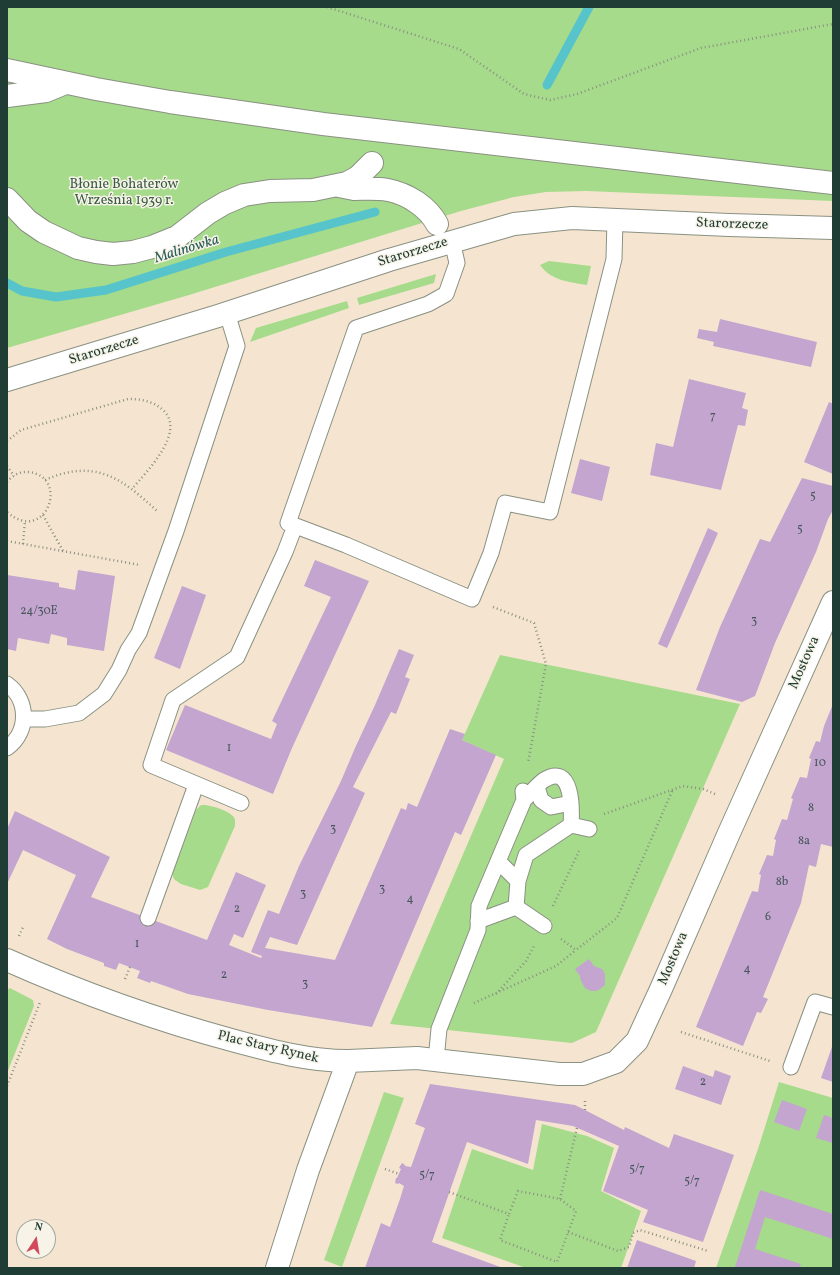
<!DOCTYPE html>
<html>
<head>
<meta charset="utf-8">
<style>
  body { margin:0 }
  #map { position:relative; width:840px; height:1275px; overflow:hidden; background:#f5e5d0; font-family:Vollkorn,serif }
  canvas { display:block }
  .frame { position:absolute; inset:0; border:8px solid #1f3d34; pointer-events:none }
  .north { position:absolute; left:16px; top:1219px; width:40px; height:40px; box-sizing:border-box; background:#f7f3e8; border:1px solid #a1aaa0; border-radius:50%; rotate:12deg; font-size:11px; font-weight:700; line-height:16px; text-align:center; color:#1f3d34 }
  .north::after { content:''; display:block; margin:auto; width:14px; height:18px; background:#d1495b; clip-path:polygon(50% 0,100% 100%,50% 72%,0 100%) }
</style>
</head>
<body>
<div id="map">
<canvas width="840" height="1275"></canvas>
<div class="frame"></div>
<div class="north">N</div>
</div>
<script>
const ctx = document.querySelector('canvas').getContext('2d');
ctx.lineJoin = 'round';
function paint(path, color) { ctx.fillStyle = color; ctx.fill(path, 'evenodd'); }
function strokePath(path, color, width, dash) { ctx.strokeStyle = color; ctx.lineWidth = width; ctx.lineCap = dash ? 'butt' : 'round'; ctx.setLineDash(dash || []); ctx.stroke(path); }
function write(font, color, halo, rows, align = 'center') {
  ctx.font = font + ' Vollkorn,serif'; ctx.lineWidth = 3; ctx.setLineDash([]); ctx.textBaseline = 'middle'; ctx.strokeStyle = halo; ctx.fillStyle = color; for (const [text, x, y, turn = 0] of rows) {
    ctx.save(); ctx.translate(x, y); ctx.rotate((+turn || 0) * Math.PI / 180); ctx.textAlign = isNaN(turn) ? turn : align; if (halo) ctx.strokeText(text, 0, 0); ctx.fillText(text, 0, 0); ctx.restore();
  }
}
const green = new Path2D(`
  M7,7H833V201L586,191L546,192L514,197L461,211L189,295L7,348Z
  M549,261L591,266L587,285C570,282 551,281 540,265Z
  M436,274L434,283L359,305L357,298Z
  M347,301L349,308L250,342L256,328Z
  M500,655L740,704L596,1032L572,1043L390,1024L504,759L462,740Z
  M201,805C209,804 232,811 235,819C235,821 235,824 235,826L208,887L200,890L181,884L175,880L173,877V872L196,810Z
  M10,988L33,1000L34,1006L7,1073V990Z
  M779,1082L833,1098V1268H716L758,1149Z
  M384,1092L404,1098L342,1267L324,1260Z
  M542,1124L587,1136L614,1148L601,1191L641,1211L621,1268H526L442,1238L472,1149L533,1170Z`);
const stream = new Path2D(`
  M547,85L589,7
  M7,283L22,291L56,297L106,290L226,252L375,212`);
const building = new Path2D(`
  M720,319L817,342L811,367L713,346L714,342L697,338L699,329L717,332Z
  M689,379L746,393L742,408L748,410L745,426L738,425L721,490L650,475L656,443L673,447Z
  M829,402L833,404V474L804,462Z
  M580,459L610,467L602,501L571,493Z
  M802,478L833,486V510L828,519L816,552L775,643L755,696L742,702L696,690L720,627L760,539L770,542Z
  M708,528L718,533L667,648L658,644Z
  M315,560L369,581L292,748L273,794L166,750L185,705L271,739L277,724L272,721L331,597L304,586Z
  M78,570L115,576L104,651L67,645V638L51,634L49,644L18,638L16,651L7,649V575L59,583V587L75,590Z
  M182,586L206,595L180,669L154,658Z
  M399,649L414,655L405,677L410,679L396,714L391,712L353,787L365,793L297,945L270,937L265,948L335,960L401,808L406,810L408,803L417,807L450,729L465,734L462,740L496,755L461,835L455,832L372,1027L268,1010L188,994L151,981L150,983L137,978L140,971L119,963L116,970L104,966V963L67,949L47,939L76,875L23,850L7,884V829L15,811L110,857L91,897L207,940L236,872L266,885L243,938L234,934L229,945L261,958L262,956L251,952L268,910L279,914L299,866L341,781L355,748L375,705Z
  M833,704V847L821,844L816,867L809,865L801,903L763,997L768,999L761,1013L757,1012L743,1046L696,1027L752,891L758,892L761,875L759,874L767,855L773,856L776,840L774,839L782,819L787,820L793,799L791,798L800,777L807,778L811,759L809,758L816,741L820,742L824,726Z
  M589,959L594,966L602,969L605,974V985L600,989L596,991H591L585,988L581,981L580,976L575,969Z
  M833,1044V1082L821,1078Z
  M683,1066L713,1077L715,1070L731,1076L721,1105L675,1089Z
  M430,1084L575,1105L624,1130L625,1127L669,1148L674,1134L734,1155L703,1242L643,1222L648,1210L603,1191L619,1146L573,1126L536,1120L528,1164L467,1142L432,1242L503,1268H365L381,1223L390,1227L400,1199L404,1186L399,1183L398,1184L395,1183L396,1178H397L401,1169L399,1168L402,1163L405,1165V1166L411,1167L425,1128L415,1124Z
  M782,1100L807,1109L799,1131L774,1122Z
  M824,1115L833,1118V1143L816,1138Z
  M760,1190L833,1214V1239L765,1217L755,1249L801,1264L799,1268L735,1267Z
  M637,1240L696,1261L694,1268H627Z`);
const path = new Path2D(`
  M327,7L459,49L524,94L550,100L577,94L701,48L833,24
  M7,441L21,430L128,399C141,399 153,401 163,410C187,432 146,472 132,489
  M7,466L14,476
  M45,480C95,458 122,478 158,512
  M7,482C12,476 20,471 28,472C71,476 46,546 7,512
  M43,515L63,551
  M7,541L140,565
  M23,544L25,521
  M493,607L534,623L546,664L528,763
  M604,814L683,786L703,789L715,794
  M553,906L579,851
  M19,936L23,927
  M561,939L576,950L617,918L673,789
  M125,979L130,967
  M496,994L526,961L534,946
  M474,1003L556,966L576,950
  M681,1032L770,1061
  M7,1086L39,1005L40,1002
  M585,1101V1110
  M385,1169L399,1174
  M449,1192L509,1214L518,1191L560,1199L576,1211L557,1262L500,1240L509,1214
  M560,1199L577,1128
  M568,1232L618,1251L629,1247L633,1233L640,1230L708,1251`);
const service = new Path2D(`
  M452,241L457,263L446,294L428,304L356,328L288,523L346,545L472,599L491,553L505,503L550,512L614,259L615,219
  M7,684C29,700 29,732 7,748
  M24,719H45L79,713L104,694L119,670L128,650L139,633L176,531L237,346L227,313
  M537,787L541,800L551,807L571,803
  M524,800C530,794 537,785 544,780C573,762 572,809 571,825
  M241,803L151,765L173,700L237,657L285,552L295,526
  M498,861L518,881L516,907
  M518,881L526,855L571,825L589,829
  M148,918L196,785
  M478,921L516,907L544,926
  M436,1060L439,1029L478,930L479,906L524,800L523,791
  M791,1067L815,1002L833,1007`);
const pedestrian = new Path2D(`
  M7,70L96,89L170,102L323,124L833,183
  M7,96L46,91L63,84
  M339,186C344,187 349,188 354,189C365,189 377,188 388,190C408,194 428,207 437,224
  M7,199L28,221L44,232L78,248L96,252L113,254L133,252L152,247L177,237L208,213L225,203L244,195L270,191L313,190L347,183L358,177L372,163`);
const minor = new Path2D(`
  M7,960C81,993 157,1020 235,1041C272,1051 309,1061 348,1061`);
const tertiary = new Path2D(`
  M7,380L218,316L389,260L514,224L572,218L729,225L833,228
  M277,1268L308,1170L348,1061L417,1058L559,1074H583L616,1062L637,1041L661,989L729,833L833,602`);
const numberNames = [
  ["7",713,417],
  ["5",813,497],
  ["5",800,530],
  ["24/30E",39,612],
  ["3",754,622],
  ["1",229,749],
  ["10",820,764],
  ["8",811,809],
  ["3",333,830],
  ["8a",804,842],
  ["8b",782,883],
  ["3",382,890],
  ["3",303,895],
  ["4",410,900],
  ["2",237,910],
  ["6",768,918],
  ["1",137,945],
  ["4",747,970],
  ["2",224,976],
  ["3",305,985],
  ["2",703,1083],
  ["5/7",637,1170],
  ["5/7",427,1176],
  ["5/7",692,1182]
];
const parkNames = [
  ["Błonie Bohaterów",124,185],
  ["Września 1939 r.",124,201]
];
const streetNames = [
  ["Starorzecze",732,225,2],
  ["Starorzecze",413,253,-17],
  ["Starorzecze",104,351,-17],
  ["Mostowa",805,663,-66],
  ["Mostowa",674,959,-67],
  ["Plac Stary Rynek",268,1048,13]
];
const waterNames = [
  ["Malinówka",187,250,-17]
];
paint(green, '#a6db8b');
strokePath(stream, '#56c4ca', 9);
paint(building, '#c3a5cf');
strokePath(service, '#8a9182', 17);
strokePath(pedestrian, '#8a9182', 24);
strokePath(minor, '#8a9182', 24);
strokePath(tertiary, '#8a9182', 24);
strokePath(path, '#8a9182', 2.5, [1, 3]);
strokePath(service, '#fff', 15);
strokePath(pedestrian, '#fff', 22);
strokePath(minor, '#fff', 22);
strokePath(tertiary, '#fff', 22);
write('12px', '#48575b', null, numberNames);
write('14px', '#3a5d45', '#f7f3e8', parkNames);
write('14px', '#1f3d34', '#f7f3e8', streetNames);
write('italic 15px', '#2d5f5a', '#f7f3e8', waterNames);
</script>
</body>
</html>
